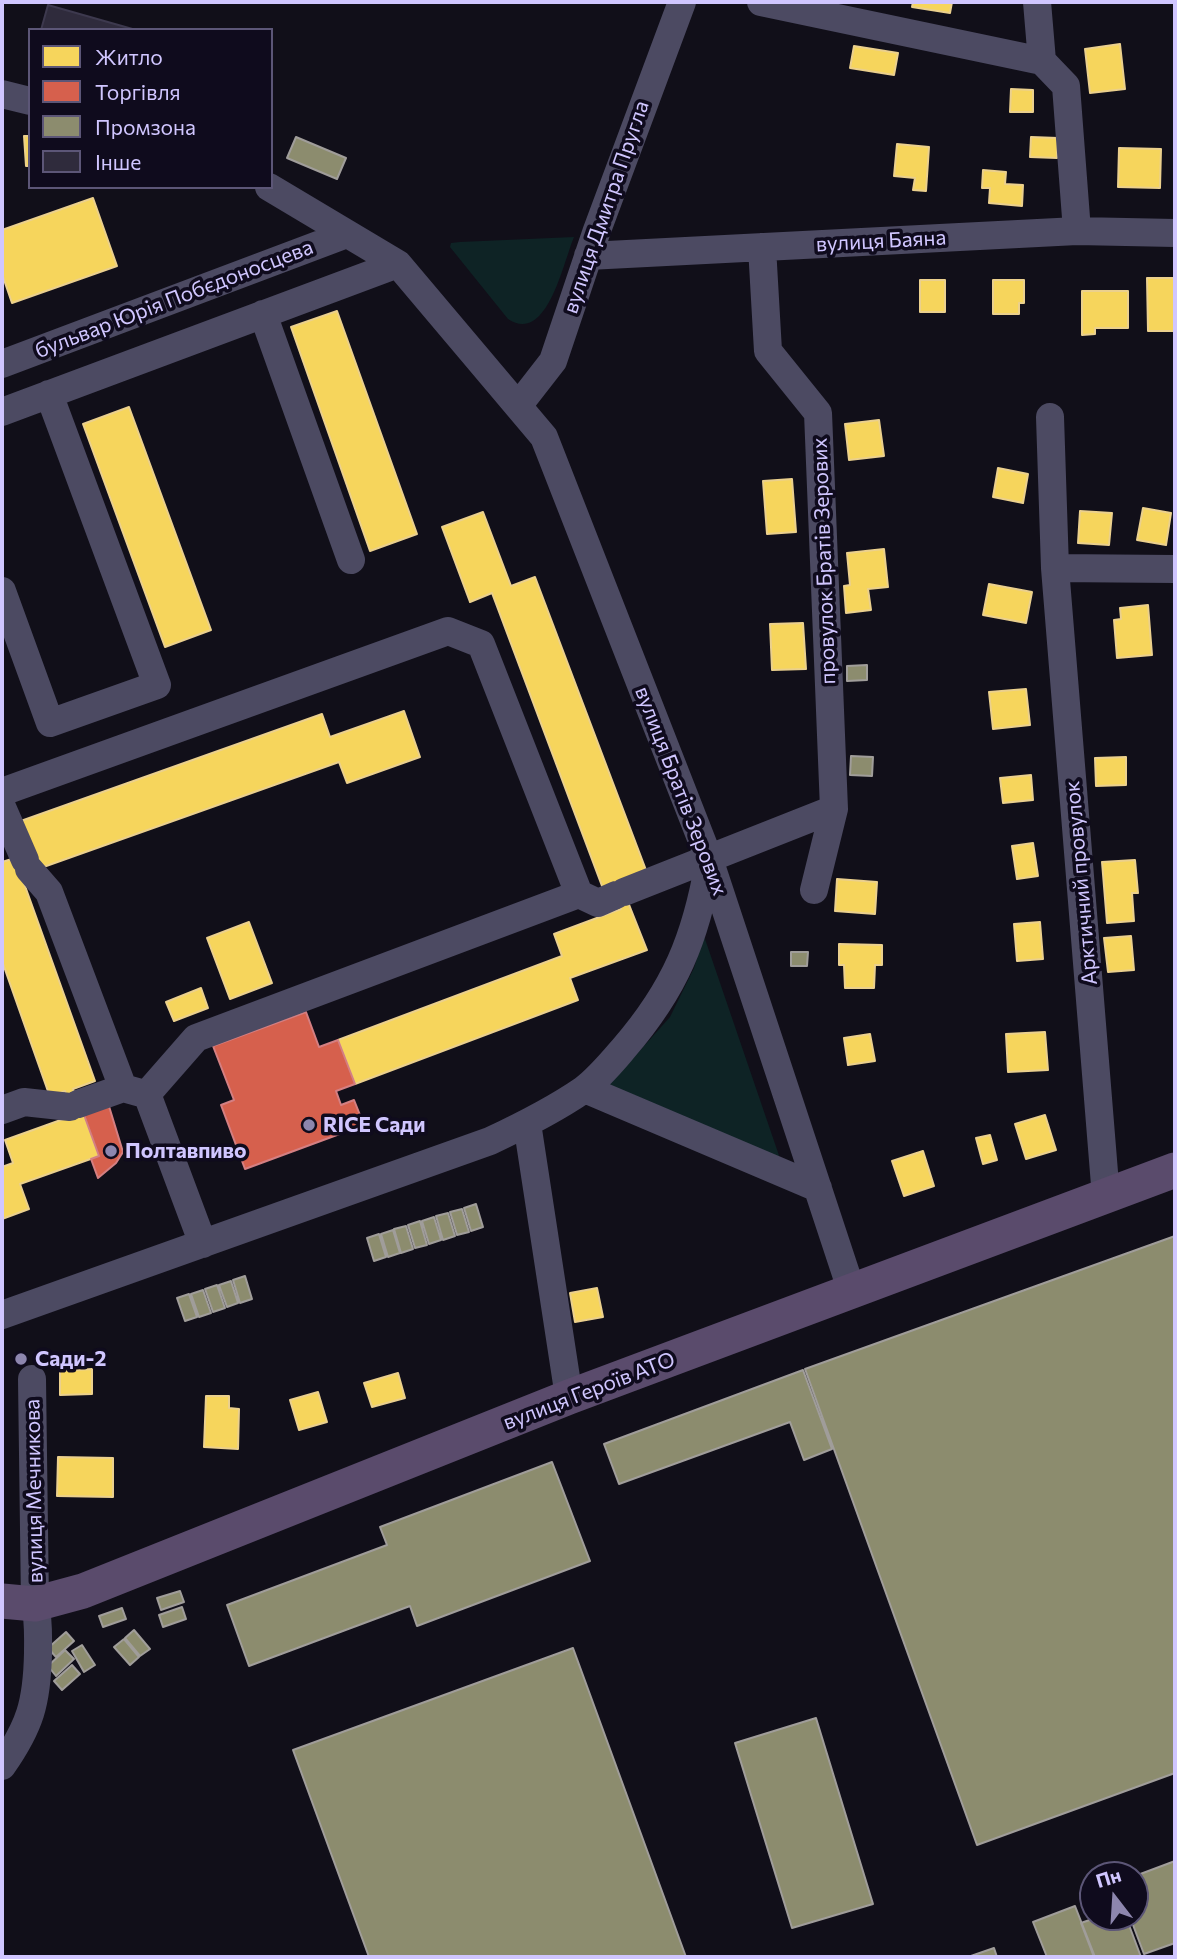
<!DOCTYPE html>
<html>
<head>
<meta charset="utf-8">
<style>
  body { margin:0 }
  #map { position:relative; width:1177px; height:1959px; overflow:hidden; background:#110f19; font-family:Commissioner,sans-serif }
  canvas { display:block }
  .frame { position:absolute; inset:0; border:4px solid #d0c6ff; pointer-events:none }
  .legend { position:absolute; left:28px; top:28px; width:245px; height:161px; box-sizing:border-box; background:#0f0b1d; border:2px solid #5c5677; margin:0; padding:9px 12px; list-style:none; font-size:21px; color:#d0c6ff }
  .legend li { display:flex; align-items:center; gap:14px; height:35px }
  .legend b { width:35px; border:2px solid #5c5677 }
  .north { position:absolute; left:1079px; top:1861px; width:70px; height:70px; box-sizing:border-box; background:#0f0b1d; border:2px solid #5c5677; border-radius:50%; rotate:343deg; font-size:19px; font-weight:700; line-height:28px; text-align:center; color:#d0c6ff }
  .north::after { content:''; display:block; margin:auto; width:24px; height:32px; background:#8d86ae; clip-path:polygon(50% 0,100% 100%,50% 72%,0 100%) }
</style>
</head>
<body>
<div id="map">
<canvas width="1177" height="1959"></canvas>
<div class="frame"></div>
<ul class="legend">
<li><b style="height:19px;background:#f6d55c"></b>Житло</li>
<li><b style="height:19px;background:#d6604d"></b>Торгівля</li>
<li><b style="height:19px;background:#8c8c6e"></b>Промзона</li>
<li><b style="height:19px;background:#2f2b3c"></b>Інше</li>
</ul>
<div class="north">Пн</div>
</div>
<script>
const ctx = document.querySelector('canvas').getContext('2d');
ctx.lineJoin = 'round';
function paint(path, color) { ctx.fillStyle = color; ctx.fill(path, 'evenodd'); }
function strokePath(path, color, width, dash) { ctx.strokeStyle = color; ctx.lineWidth = width; ctx.lineCap = dash ? 'butt' : 'round'; ctx.setLineDash(dash || []); ctx.stroke(path); }
function write(font, color, halo, rows, align = 'center') {
  ctx.font = font + ' Commissioner,sans-serif'; ctx.lineWidth = 7; ctx.setLineDash([]); ctx.textBaseline = 'middle'; ctx.strokeStyle = halo; ctx.fillStyle = color; for (const [text, x, y, turn = 0] of rows) {
    ctx.save(); ctx.translate(x, y); ctx.rotate((+turn || 0) * Math.PI / 180); ctx.textAlign = isNaN(turn) ? turn : align; if (halo) ctx.strokeText(text, 0, 0); ctx.fillText(text, 0, 0); ctx.restore();
  }
}
const green = new Path2D(`
  M574,237C563,263 547,345 508,319L450,247L451,243L460,242Z
  M704,936L786,1176L600,1095L670,1017L694,968Z`);
const homes = new Path2D(`
  M913,2H952L950,13L912,7Z
  M1120,44L1125,89L1090,93L1085,49Z
  M854,46L898,53L894,75L850,68Z
  M1011,89L1033,90V112H1010Z
  M24,136H30V166H26Z
  M1031,137L1058,138L1057,158L1030,157Z
  M897,144L929,147L926,191L913,190L915,178L894,176Z
  M1119,148L1161,149L1160,188L1118,187Z
  M983,170L1006,172L1005,184L1023,185L1022,206L989,203L990,188H982Z
  M93,198L117,266L12,303L2,274V230Z
  M1147,278H1175V331H1148Z
  M920,280H945V312H920Z
  M993,280H1024V303H1019V314H993Z
  M1082,291H1128V328H1095V334L1082,335Z
  M337,311L417,534L370,551L291,327Z
  M129,407L211,630L165,647L83,424Z
  M879,420L884,456L849,460L845,424Z
  M998,468L1028,474L1023,503L993,497Z
  M792,479L796,532L767,534L763,481Z
  M1143,508L1171,513L1166,545L1137,540Z
  M1080,511L1112,513L1109,545L1078,543Z
  M483,512L511,586L535,577L649,878L605,894L492,593L470,602L442,527Z
  M884,549L888,587L868,589L871,610L846,613L844,586L850,585L847,553Z
  M989,584L1032,592L1026,623L983,615Z
  M1148,605L1152,655L1117,658L1114,620L1121,619L1120,608Z
  M803,623L806,669L772,670L770,624Z
  M1026,689L1030,725L993,729L989,692Z
  M404,711L420,757L347,783L339,762L35,870L18,822L322,714L330,737Z
  M1126,757V785L1096,786L1095,758Z
  M1031,775L1033,800L1003,803L1000,778Z
  M1033,843L1038,876L1017,879L1012,846Z
  M15,858L95,1081L73,1089L78,1104L70,1107L65,1091L50,1097L2,961V862Z
  M1135,860L1138,893H1132L1134,921L1107,923L1102,862Z
  M837,879L877,882L875,914L835,911Z
  M626,897L647,950L570,978L578,1000L355,1084L338,1040L562,956L554,934L621,909L617,900Z
  M249,922L272,983L230,999L207,938Z
  M1040,922L1043,959L1017,961L1014,924Z
  M1131,936L1134,970L1108,972L1104,938Z
  M839,944L882,945V965H875L874,988H845L844,965H839Z
  M201,988L208,1008L174,1021L166,1002Z
  M1045,1032L1048,1070L1008,1072L1006,1034Z
  M870,1034L875,1061L848,1065L844,1038Z
  M83,1112L99,1156L20,1184L29,1209L2,1219V1167L13,1163L5,1140Z
  M1045,1115L1056,1150L1026,1159L1015,1124Z
  M990,1135L997,1160L983,1164L976,1138Z
  M923,1151L934,1186L904,1196L892,1161Z
  M597,1288L603,1317L575,1322L570,1293Z
  M92,1369V1394L60,1395V1371Z
  M398,1373L405,1398L372,1407L364,1383Z
  M318,1392L327,1422L299,1430L290,1400Z
  M206,1396H229V1408L239,1409L238,1449L204,1447Z
  M58,1457L113,1458V1497L57,1496Z`);
const shops = new Path2D(`
  M306,1012L319,1047L338,1040L355,1084L336,1091L341,1105L354,1100L364,1125L245,1169L221,1105L234,1100L213,1046Z
  M108,1103L123,1152L116,1163L98,1178L91,1159L99,1156L83,1112Z`);
const industry = new Path2D(`
  M296,137L346,158L337,179L287,158Z
  M867,665V680L847,681V666Z
  M851,756L873,757L872,776L850,775Z
  M791,952H808L807,966H791Z
  M476,1204L483,1227L471,1231L464,1208Z
  M462,1209L469,1232L457,1235L450,1212Z
  M448,1213L455,1236L443,1240L436,1216Z
  M434,1217L441,1240L429,1244L422,1221Z
  M420,1221L427,1245L415,1248L408,1225Z
  M406,1226L413,1249L401,1253L394,1229Z
  M393,1230L400,1253L388,1257L381,1234Z
  M379,1234L386,1257L374,1261L367,1238Z
  M1175,1236V1773L977,1845L805,1369Z
  M245,1276L252,1299L240,1303L233,1280Z
  M231,1281L238,1303L227,1307L219,1285Z
  M217,1285L225,1308L213,1312L205,1289Z
  M203,1290L211,1313L199,1317L191,1294Z
  M189,1294L197,1317L185,1321L177,1298Z
  M803,1370L832,1449L804,1460L790,1422L619,1484L604,1444Z
  M552,1462L590,1561L417,1626L410,1606L249,1666L227,1605L387,1545L380,1527Z
  M180,1591L184,1602L161,1610L157,1598Z
  M182,1607L186,1619L163,1627L159,1615Z
  M122,1608L126,1619L103,1627L99,1616Z
  M134,1630L150,1649L140,1656L125,1638Z
  M66,1632L74,1641L56,1657L48,1648Z
  M124,1639L139,1657L130,1665L114,1647Z
  M82,1645L95,1665L84,1672L72,1651Z
  M573,1648L686,1957H369L293,1750Z
  M65,1650L74,1659L56,1676L48,1666Z
  M72,1665L80,1674L62,1690L54,1681Z
  M816,1718L873,1904L792,1928L735,1743Z
  M1175,1861V1943L1144,1954L1130,1917H1135V1876Z
  M1075,1906L1095,1957H1047L1033,1922Z
  M1098,1917H1126L1141,1957H1094L1081,1923Z
  M994,1948L997,1957H968Z`);
const building = new Path2D(`
  M48,5L136,30H41Z`);
const minor = new Path2D(`
  M761,2L1042,61
  M1037,2L1042,61L1066,86L1077,231
  M2,94L30,101
  M269,187L398,264L544,437L709,859L852,1292
  M762,247L768,351L818,413L834,809L814,890
  M588,256L1077,231L1175,233
  M263,314L351,560
  M2,364L347,234
  M518,406L553,361L596,233L682,2
  M2,412L398,264
  M1050,417L1055,568
  M2,591L50,723L157,685L49,394
  M2,792L448,631L481,644L579,894L196,1038L147,1094
  M2,807L25,860
  M29,869L49,892L123,1088
  M624,892L834,809
  M579,894L598,903L616,895
  M585,1089L818,1188
  M147,1094L203,1244
  M78,1104L123,1088L141,1093
  M2,1110L24,1102L70,1107
  M527,1123L569,1397
  M1106,1197L1055,568L1175,569
  M2,1315L490,1141C522,1126 554,1110 583,1090C598,1079 612,1062 624,1048C675,989 696,938 709,862
  M2,1766C30,1726 37,1703 38,1653C38,1636 39,1621 35,1604L32,1379`);
const major = new Path2D(`
  M2,1601L35,1604L83,1591L569,1397L1175,1170`);
const markers = [
  [309,1125,7,"#8d86ae"],
  [111,1151,7,"#8d86ae"],
  [21,1359,7,"#8d86ae"]
];
const streetNames = [
  ["вулиця Дмитра Пругла",606,207,-71],
  ["вулиця Баяна",881,241,-3],
  ["бульвар Юрія Побєдоносцева",174,299,-21],
  ["провулок Братів Зерових",824,561,-92],
  ["вулиця Братів Зерових",681,791,69],
  ["Арктичний провулок",1081,883,-95],
  ["вулиця Героїв АТО",589,1391,-21],
  ["вулиця Мечникова",34,1491,-91]
];
const poiNames = [
  ["RICE Сади",323,1125],
  ["Полтавпиво",125,1151],
  ["Сади-2",35,1359]
];
paint(green, '#0e2325');
paint(homes, '#f6d55c');
strokePath(homes, '#ebd08d', 2);
paint(shops, '#d6604d');
strokePath(shops, '#d47f82', 2);
paint(industry, '#8c8c6e');
strokePath(industry, '#a09d9a', 2);
paint(building, '#2f2b3c');
strokePath(building, '#3d394e', 2);
strokePath(minor, '#4c4a62', 28);
strokePath(major, '#5a4b6c', 35);
for (const [x, y, r, color] of markers) { const dot = new Path2D(); dot.arc(x, y, r, 0, 2 * Math.PI); ctx.fillStyle = color; ctx.fill(dot); strokePath(dot, '#0f0b1d', 2.5); }
write('21px', '#d0c6ff', '#0f0b1d', streetNames);
write('bold 21px', '#d0c6ff', '#0f0b1d', poiNames, 'left');
</script>
</body>
</html>
